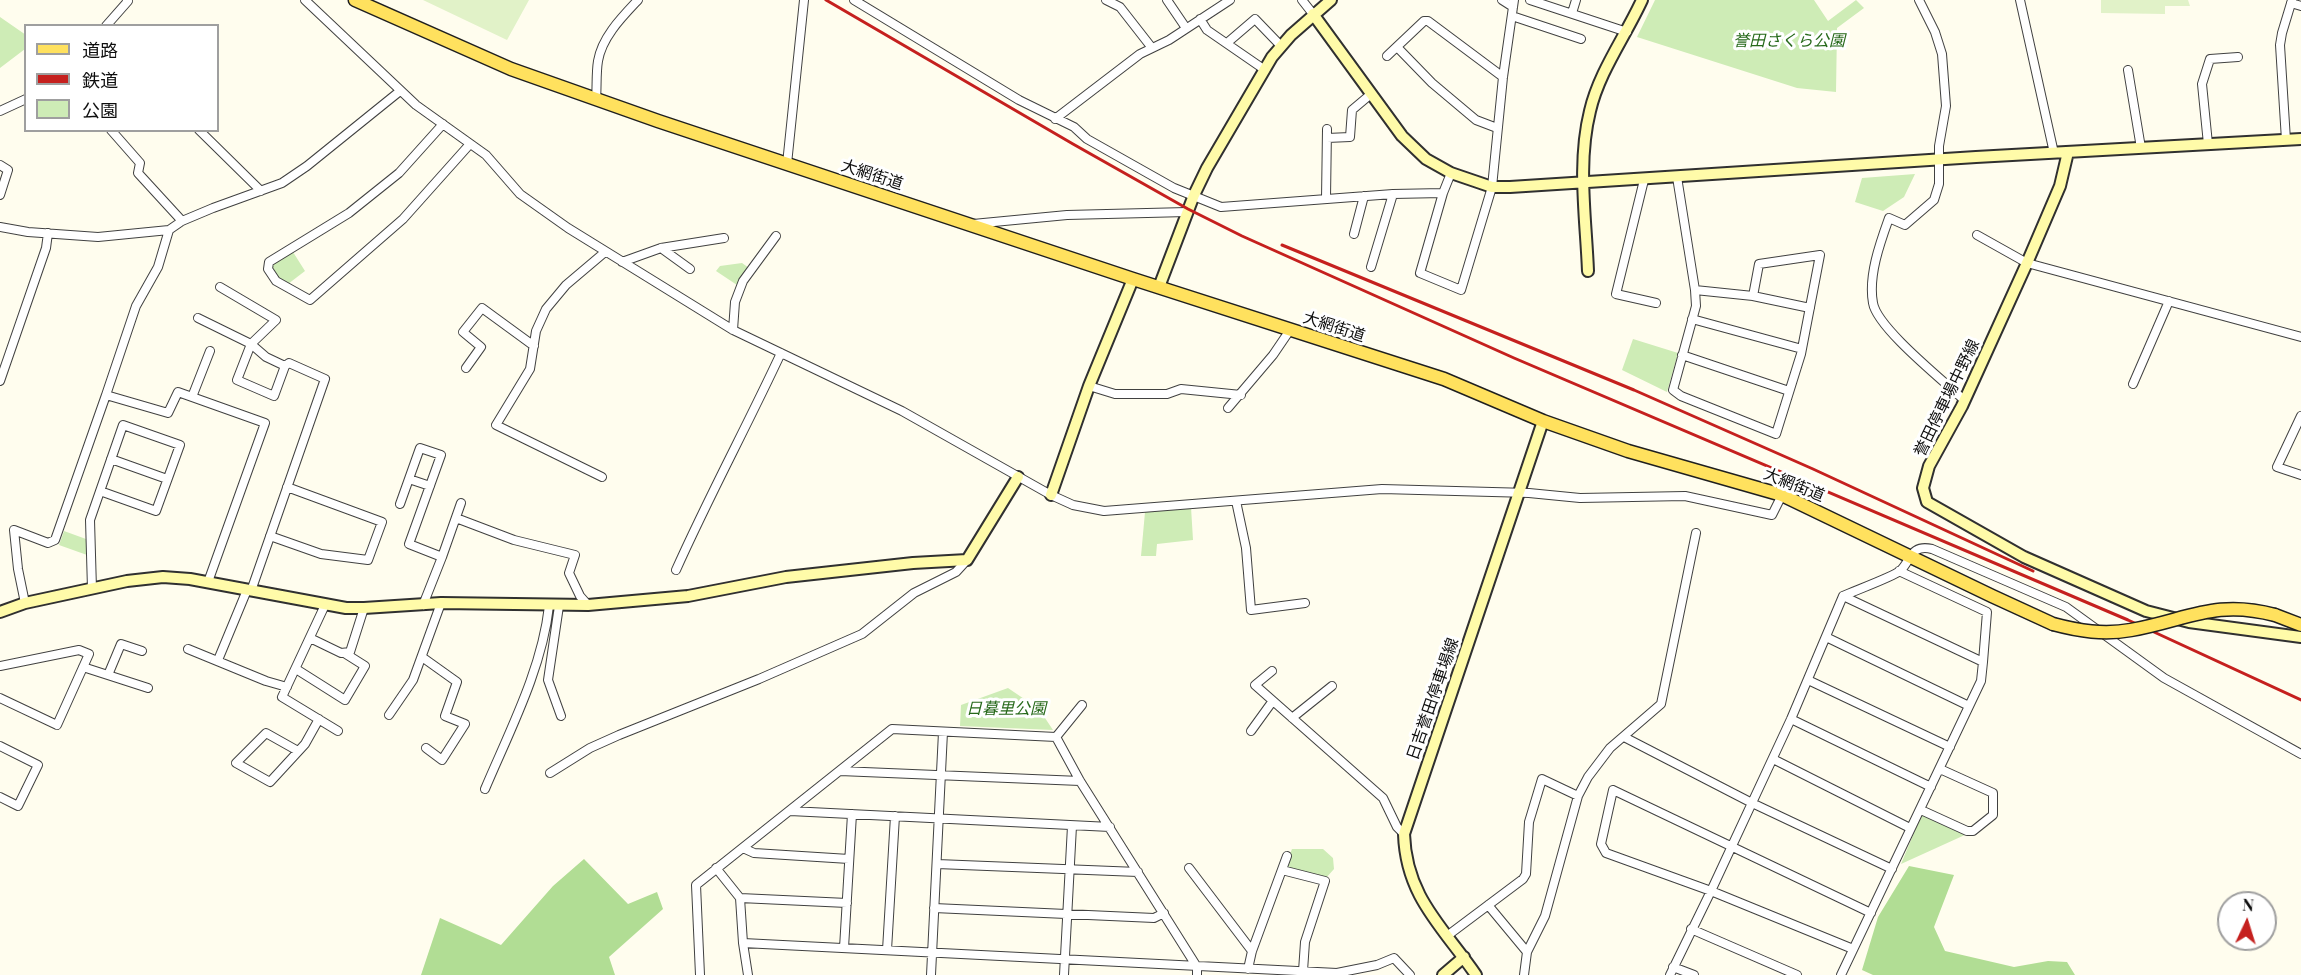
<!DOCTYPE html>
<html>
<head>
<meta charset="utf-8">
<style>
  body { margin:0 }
  #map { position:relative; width:2301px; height:975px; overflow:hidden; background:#fffdee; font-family:"Playfair Display","Noto Sans JP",serif }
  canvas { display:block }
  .legend { position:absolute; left:24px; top:24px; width:195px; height:108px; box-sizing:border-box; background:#fff; border:2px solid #9f9f9f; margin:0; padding:8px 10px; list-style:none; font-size:18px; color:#0e0e0e }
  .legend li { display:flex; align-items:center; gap:12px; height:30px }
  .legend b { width:30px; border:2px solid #9f9f9f }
  .north { position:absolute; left:2217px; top:891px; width:60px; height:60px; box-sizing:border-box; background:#fff; border:2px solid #9f9f9f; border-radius:50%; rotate:4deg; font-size:16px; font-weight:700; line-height:24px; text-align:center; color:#0e0e0e }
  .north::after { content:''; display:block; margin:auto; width:21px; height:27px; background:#c5201e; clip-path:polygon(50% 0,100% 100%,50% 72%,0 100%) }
</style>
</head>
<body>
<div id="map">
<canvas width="2301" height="975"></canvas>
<ul class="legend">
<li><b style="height:8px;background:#ffe15e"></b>道路</li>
<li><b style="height:8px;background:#c5201e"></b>鉄道</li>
<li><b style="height:16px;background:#ceecb6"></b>公園</li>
</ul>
<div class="north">N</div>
</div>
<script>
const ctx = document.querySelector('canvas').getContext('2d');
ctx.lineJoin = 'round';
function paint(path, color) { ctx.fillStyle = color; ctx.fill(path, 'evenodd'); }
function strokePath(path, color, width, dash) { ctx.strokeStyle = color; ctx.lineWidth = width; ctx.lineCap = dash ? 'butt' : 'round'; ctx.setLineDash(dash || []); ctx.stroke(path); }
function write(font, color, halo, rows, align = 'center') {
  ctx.font = font + ' "Playfair Display","Noto Sans JP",serif'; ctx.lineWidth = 6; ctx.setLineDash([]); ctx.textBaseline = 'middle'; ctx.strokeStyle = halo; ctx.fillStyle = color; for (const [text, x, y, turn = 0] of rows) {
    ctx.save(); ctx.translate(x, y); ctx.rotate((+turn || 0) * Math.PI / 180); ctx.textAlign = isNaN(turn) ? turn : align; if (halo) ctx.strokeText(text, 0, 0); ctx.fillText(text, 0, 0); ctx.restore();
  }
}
const green = new Path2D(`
  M1655,0H1814L1828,21L1856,0L1864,8L1837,28L1836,92L1797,88L1637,37Z
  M0,17L26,35L25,49L0,68Z
  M1915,174L1904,197L1883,211L1855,202L1862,178Z
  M293,252L305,271L288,284C280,279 272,274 273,264Z
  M742,263L749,268L737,285L716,271L720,266Z
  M1633,339L1678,353L1667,392L1622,370Z
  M1191,507L1193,540L1157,544L1156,556H1141L1145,512Z
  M64,531L86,539L87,555L59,545Z
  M1008,688L1039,709L1053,730L960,726L961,705Z
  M1926,814L1967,834L1901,864L1921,816Z
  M1292,849H1323L1333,858L1334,869L1326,878L1287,868L1286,864Z`);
const forest = new Path2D(`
  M584,859L628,904L657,892L663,909L609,957L615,975H421L440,918L501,945L553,886Z
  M1909,866L1954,875L1934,927L1945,951L2014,967L2048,961L2067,962L2075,975H1873L1862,970L1878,917Z`);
const pitch = new Path2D(`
  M423,0H529L507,40Z
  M2101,0H2188L2190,6H2165V14L2101,13Z`);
const street = new Path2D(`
  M305,0L416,105L486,155L520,194L568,228L733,330L902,411L1051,495L1073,505L1104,511L1382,489L1529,493L1580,498L1685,496L1772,515L1782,495
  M854,0L1019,100L1074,127L1087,139L1174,188L1221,207L1393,194L1443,193L1451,173
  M1106,0L1120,7L1152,48
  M1167,0L1186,28
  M1302,0L1313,14
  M1502,0L1513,7
  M1530,0L1627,32
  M1919,0L1935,32L1942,54L1946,106L1939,146V184L1934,200L1905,225L1889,218C1880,243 1868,276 1873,303C1877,328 1944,381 1964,400
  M2020,0L2054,153
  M2291,3L2301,6
  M1572,13L1576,0
  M1512,16L1581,39
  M1200,19L1207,30L1265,70
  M106,26L128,1L127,0
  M1227,43L1255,19L1281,46
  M1397,47L1432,83L1476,120L1497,128
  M1387,56L1424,21H1428L1503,77
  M2128,70L2141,148
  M596,100C597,87 596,73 598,61C602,37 622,17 638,0
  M0,111L26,99
  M1055,119L1140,54L1169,40L1230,0
  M443,124L399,173L349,213L269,262L268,269L276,281L310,300L403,219L470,144
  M111,130L140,163L138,173L182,221
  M199,130L261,191
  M1327,138L1350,137L1352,110L1371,94
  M2286,140L2280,45L2282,33L2292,0
  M2208,144L2202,84L2210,59L2238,57
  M787,164L804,0
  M0,165L8,170L0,195
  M1677,177L1695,290L1696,306L1673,390L1681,396L1776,434L1801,354L1820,255L1759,264L1753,296
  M1644,180L1616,294L1656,303
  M1443,193L1420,273L1461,290L1492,187L1503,77L1514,0
  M1326,198L1327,129
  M973,224L1067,215L1187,212
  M0,227L28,232L98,237L169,230L182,221L213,208L282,183L307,166L400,91
  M1354,234L1364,196
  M1977,235L2027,263L2301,337
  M661,248L690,269
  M622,262L661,248L724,238
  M1371,267L1393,194
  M220,287L276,320L251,344L237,380L274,396L285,366L289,363L325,379L251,591
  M1695,290L1753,296L1810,308
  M198,318L251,344L266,357L285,366
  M1692,319L1802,349
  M733,330L735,302L743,281L776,236
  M1682,355L1789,391
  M466,368L481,347L463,332L482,308L534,346
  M0,381L46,248L48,233
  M2133,384L2169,301
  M1089,386L1115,394H1167L1181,389L1241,395
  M106,395L136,306L158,267L169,230
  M192,397L210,351
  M1228,408L1273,355L1290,330
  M2301,416L2277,467L2301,475
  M111,459L167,479
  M602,477L496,425L530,369L536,331L546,309L566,285L605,252
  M409,479L430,486
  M1236,501L1246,548L1251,610L1305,603
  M400,504L420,448L441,455L409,544L442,557L423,605
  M456,518L514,540L575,555L569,573L580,596L588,605
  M270,536L321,554L368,560L382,522L287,487
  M442,557L461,503
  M676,570C709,496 747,426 781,353
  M1899,571L1987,612L1983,662
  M92,589L90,520L123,425L180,445L156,511L100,491
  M25,603L18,569L14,530L48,543L55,540L106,395L168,413L178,392L265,423L208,582
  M325,605L282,697L338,731
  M559,606L548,680L561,716
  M1826,637L1969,706
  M310,638L341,653L350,652L364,608
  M188,649L266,681L287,687
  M422,657L457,682L445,716L465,724L442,760L426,748
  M218,660L247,590
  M0,666L79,650L89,654L57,725L0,698
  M83,667L148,688
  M296,669L345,700L365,666L346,654
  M1272,671L1255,685L1383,798L1397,827L1404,834
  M108,675L121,644L142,651
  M1808,680L1950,747
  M389,715L413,680L441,603
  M1292,718L1332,686
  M1791,719L1931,787
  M1251,731L1272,702
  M1056,737L1080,781L1197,967V975
  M1056,737L1082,705
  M1624,737L1752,803L1892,869
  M0,746L38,765L18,806L0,797
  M298,751L266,733L236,763L270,782L305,744L319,719
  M1773,759L1910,828
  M840,771L1080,781
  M550,773L590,748L619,735L759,679L862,634L914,593L956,572L967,560
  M485,789C510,730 542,669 549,606
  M1921,810L1967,831H1973L1993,815V793L1940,769
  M790,811L1110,827
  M743,848L754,853L849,859
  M937,864L1138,872
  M716,868L740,898L743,943L748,975
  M1189,868L1252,951
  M1282,870L1325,881L1305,942L1303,971
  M740,898L847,903
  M1488,905L1527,952
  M934,908L1154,918L1164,913
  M1691,929L1797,975
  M1447,936L1523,879L1526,874L1529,822L1542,779L1578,796L1588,777L1610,748L1661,704L1696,533
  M743,943L1337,973L1377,965L1394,958L1410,975
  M844,948L852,814
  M1853,949L1711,891L1606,853L1601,844L1613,790L1871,913
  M887,950L895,816
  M1673,967L1694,975
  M1248,969L1252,951L1287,856
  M700,975L696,885L892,729L1056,737
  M931,975L943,732
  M1064,975L1072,826
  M1524,975L1527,952L1545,916L1578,796
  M1670,975L1711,891L1791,719L1843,596C1854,591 1892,577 1900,571C1911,561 1910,544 1932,549L2066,607L2164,678L2301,754
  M1841,975L1981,681L1983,662L1843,596`);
const secondary = new Path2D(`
  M1313,14L1402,136L1426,159L1451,173L1492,187H1510L1976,157L2301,139
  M2068,152L2060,186L2027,263L1962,406L1929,466L1923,488L1927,502L2024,557L2146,611L2189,622L2301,637
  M1588,271C1586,219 1577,163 1590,111C1599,72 1625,37 1642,0
  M1159,287L1194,195L1207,168L1272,57L1291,35L1331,0
  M1051,495L1089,386L1133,279
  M0,612L25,603L127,581L163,577L190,579L346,608H364L441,603L588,605L688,596L786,577L913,563L967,560L1018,477
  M1443,975L1464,957
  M1476,975C1443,927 1406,897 1404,834L1543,421`);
const primary = new Path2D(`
  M355,0L511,69L658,121L1133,279L1444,379L1543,421L1628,451L1782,495L1992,596L2053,624
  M2275,615L2301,625`);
const rail = new Path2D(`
  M826,0L1073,144L1188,209L1242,236L1514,358L2128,620L2301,700
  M1282,245L1634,390L1813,469L2033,571`);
const primaryBridge = new Path2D(`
  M2053,624C2079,631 2104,635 2131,630C2187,620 2215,599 2275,615`);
const parkNames = [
  ["誉田さくら公園",1789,41],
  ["日暮里公園",1006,709]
];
const streetNames = [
  ["大網街道",872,175,18],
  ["大網街道",1334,327,18],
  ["誉田停車場中野線",1947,398,-64],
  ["大網街道",1794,485,22],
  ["日吉誉田停車場線",1433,699,-71]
];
paint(green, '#ceecb6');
paint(forest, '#b1dd94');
paint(pitch, '#e1f2c8');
strokePath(street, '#414141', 10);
strokePath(secondary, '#303030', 14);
strokePath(primary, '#1f1f1f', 15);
strokePath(street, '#fff', 8);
strokePath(secondary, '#fffba9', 10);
strokePath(primary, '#ffe15e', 12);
strokePath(rail, '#c5201e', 3);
strokePath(primaryBridge, '#1f1f1f', 15, []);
strokePath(primaryBridge, '#ffe15e', 12);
write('italic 16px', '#26691a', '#fff', parkNames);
write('16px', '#0e0e0e', '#fff', streetNames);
</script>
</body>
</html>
